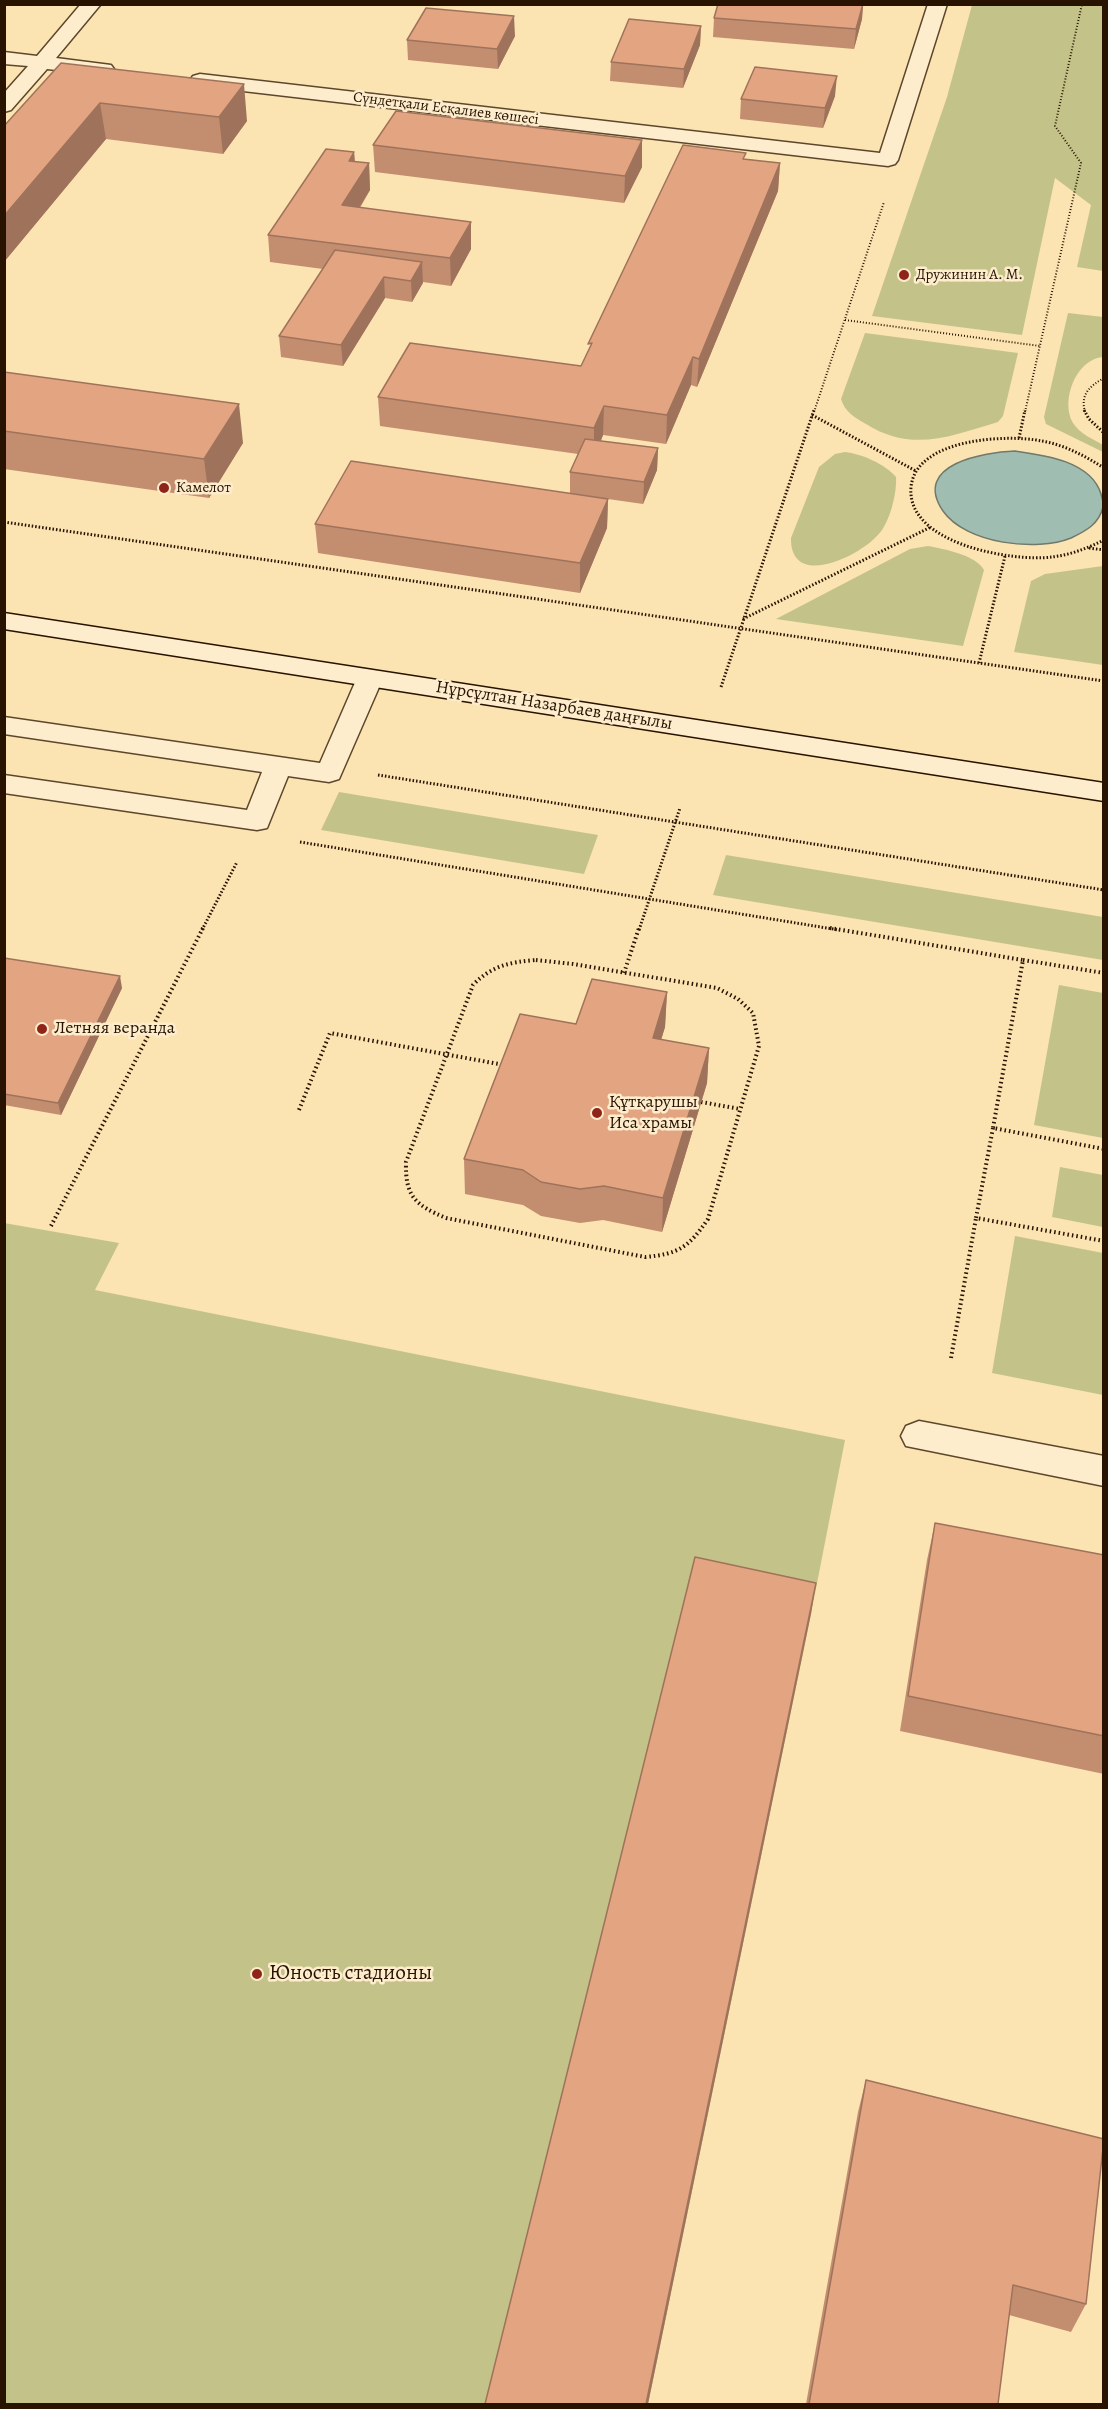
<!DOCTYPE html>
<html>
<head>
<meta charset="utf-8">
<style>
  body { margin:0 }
  #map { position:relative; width:1108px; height:2409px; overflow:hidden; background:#fce3b2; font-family:Alegreya,serif }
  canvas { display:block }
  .frame { position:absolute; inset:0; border:6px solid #281300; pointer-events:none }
</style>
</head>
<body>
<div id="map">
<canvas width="1108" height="2409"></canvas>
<div class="frame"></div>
</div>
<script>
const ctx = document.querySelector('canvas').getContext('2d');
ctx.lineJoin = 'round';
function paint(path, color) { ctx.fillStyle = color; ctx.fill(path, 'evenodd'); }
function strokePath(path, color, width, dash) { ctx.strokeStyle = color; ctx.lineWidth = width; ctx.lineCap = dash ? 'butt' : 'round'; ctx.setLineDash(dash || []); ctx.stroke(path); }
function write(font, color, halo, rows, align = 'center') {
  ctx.font = font + ' Alegreya,serif'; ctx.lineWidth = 5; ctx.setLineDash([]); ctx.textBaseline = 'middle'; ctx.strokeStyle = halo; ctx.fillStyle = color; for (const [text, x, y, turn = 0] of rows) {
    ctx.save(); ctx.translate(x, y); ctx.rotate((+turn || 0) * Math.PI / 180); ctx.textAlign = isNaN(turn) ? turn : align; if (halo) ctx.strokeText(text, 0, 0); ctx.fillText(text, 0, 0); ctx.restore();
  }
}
const green = new Path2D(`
  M972,5H1103V271L1077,267L1091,205L1055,178L1022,335L872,316L947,97Z
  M1068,313L1103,317V357C1076,359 1060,401 1073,423C1080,434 1093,439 1103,445V452L1046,424L1044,417Z
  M865,333L1018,353L1003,416L998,422C951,436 912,453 866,424C854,417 845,412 841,399Z
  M845,452C862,454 885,464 896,477C897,492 891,517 882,530C866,554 790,592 791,538L819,467L835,454Z
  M928,546C944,549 976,555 984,570L963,646L776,619L910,549Z
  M1103,566V665L1014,652L1031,581L1045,574Z
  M339,792L598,835L584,874L321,830Z
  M726,855L1103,917V960L713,895Z
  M1059,985L1103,993V1138L1034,1125Z
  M1060,1167L1103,1175V1227L1052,1217Z
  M4,1223L119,1243L95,1290L845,1440L811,1614L648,2404H5Z
  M1015,1236L1103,1253V1395L992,1373Z`);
const water = new Path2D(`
  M1015,451C1044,455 1091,461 1101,494C1102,499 1104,502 1103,507C1099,524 1086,531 1071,538C1037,552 966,544 943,511C911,464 985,452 1015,451Z`);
const pathFar2 = new Path2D(`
  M845,320L1040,346
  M814,412L884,202
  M1025,412L1081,163L1055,126L1082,4
  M1085,412C1080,394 1090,386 1104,378`);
const pathFar1 = new Path2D(`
  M1084,410L1089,419L1104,433
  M812,415L916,471
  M1019,438L1025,410
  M1104,468C1085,456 1065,445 1042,441C1007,434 916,438 911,487C906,544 1012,562 1052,557C1070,555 1088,548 1104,540
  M4,522L1104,681
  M1089,548L1104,550
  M743,619L931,527
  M979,663L1005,556
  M721,687L814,410
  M378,775L1104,890
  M300,842L839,930
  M202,930L237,862
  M639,930L680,808`);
const path = new Path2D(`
  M830,928L1023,960L993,1128L1104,1149
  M536,960L573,964L717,988L738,999L753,1013L759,1046L708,1219C689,1247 679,1254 645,1257L446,1218C415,1205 405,1196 406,1162L473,985C491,966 510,962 536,960Z
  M1023,960L1104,973
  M624,973L639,928
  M701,1102L740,1109
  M299,1110L330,1033L504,1065
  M993,1128L976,1218L1104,1241
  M51,1226L203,928
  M951,1358L976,1218`);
const service = new Path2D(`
  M370,670L379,672L383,678L339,779L329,782L288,776L267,828L257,830L4,793V775L247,810L262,772L4,734V717L320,763L357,678L361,672Z
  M919,1421L1104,1456V1486L906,1446L901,1436L906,1426Z`);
const minor = new Path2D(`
  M81,4H101L56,58L111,65L114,69L111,73L104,75L47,69L11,110L4,112V93L28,66L4,64V52L37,56Z
  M928,4H947L898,160L895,164L888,166L200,86L193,84L190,80L193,76L200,74L880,153Z`);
const secondary = new Path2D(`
  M4,613L1104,783V801L4,629Z`);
const wall = new Path2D(`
  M863,4L862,19L854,49L713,37L714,18Z
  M701,26L700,45L683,88L610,81L611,62Z
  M515,36L498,69L408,60L407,40Z
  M61,63L247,121L223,154L106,139L4,262V126Z
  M835,96L823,128L740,119L741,99Z
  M373,145L642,167L624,203L375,172Z
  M354,152L355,162L369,163L370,190L360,208L471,249L451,286L423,282L412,302L385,298L343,366L281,357L279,336L323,269L270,262L268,235Z
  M746,159L780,163L778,191L697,387L691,385L666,444L603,435L601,441L658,448L657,470L643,504L608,499L607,528L580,593L318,553L315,524L570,493V472L578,454L380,426L378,397L581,366Z
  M4,372L243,443L209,498L4,469Z
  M4,958L122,988L61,1115L4,1105Z
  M667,992L665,1027L661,1040L709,1048L707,1083L662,1232L603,1220L580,1223L541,1216L523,1205L465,1194L464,1159L576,1024Z
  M935,1523L1104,1555V1774L900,1731L927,1560Z
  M866,2080L1086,2304L1071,2332L1009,2315L998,2404H806L858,2112Z`);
const shadedWall = new Path2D(`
  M863,4L862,19L854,49L856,29Z
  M514,16L515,36L498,69L497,49Z
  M701,26L700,45L683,88L684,69Z
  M837,76L835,96L823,128L825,108Z
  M244,84L247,121L223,154L219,117Z
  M100,103L106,139L4,262V216Z
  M642,140V167L624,203L625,176Z
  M354,152L356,179L349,161Z
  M369,163L370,190L343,233L342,205Z
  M780,163L778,191L697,387L699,359Z
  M471,222V249L451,286L450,258Z
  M422,262L423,283L412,302L411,281Z
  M384,277L385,298L343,366L341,345Z
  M693,357L691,385L666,444L667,415Z
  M239,404L243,443L209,498L204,459Z
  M604,406L603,435L594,457V428Z
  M658,448L657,470L643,504L644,482Z
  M608,499L607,528L580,593V563Z
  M120,976L122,988L61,1115L58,1103Z
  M667,992L665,1027L651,1073L653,1038Z
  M709,1048L707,1083L662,1232L663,1198Z
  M816,1583L811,1614L648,2404H646Z`);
const building = new Path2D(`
  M718,4H863L856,29L714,18Z
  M426,8L514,16L497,49L407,40Z
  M629,19L701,26L684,69L611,62Z
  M61,63L244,84L219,117L100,103L4,216V126Z
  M755,67L837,76L825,108L741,99Z
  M396,111L642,140L625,176L373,145Z
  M683,145L746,153L743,159L780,163L699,359L693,357L667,415L604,406L594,428L378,397L410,343L581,366L592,343L588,344Z
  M326,149L354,152L349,161L369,163L342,205L471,222L450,258L268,235Z
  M335,250L422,262L411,281L384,277L341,345L279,336Z
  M4,372L239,404L204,459L4,431Z
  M585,439L658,448L644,482L570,472Z
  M351,461L608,499L580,563L315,524Z
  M4,958L120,976L58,1103L4,1094Z
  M592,979L667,992L653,1038L709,1048L663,1198L604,1186L580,1189L541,1182L523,1170L464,1159L520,1014L576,1024Z
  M935,1523L1104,1555V1736L908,1696Z
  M695,1557L816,1583L646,2404H485Z
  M866,2080L1104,2139L1086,2304L1013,2285L998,2404H809Z`);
const markers = [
  [904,275,6,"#8f2418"],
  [164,488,6,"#8f2418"],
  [42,1029,6,"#8f2418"],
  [597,1113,6,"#8f2418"],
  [257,1974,6,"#8f2418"]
];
const farStreetnames = [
  ["Сүндетқали Есқалиев көшесі",446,109,7]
];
const farPoinames = [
  ["Дружинин А. М.",916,275],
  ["Камелот",176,488]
];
const streetNames = [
  ["Нұрсұлтан Назарбаев даңғылы",554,706,9]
];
const poiNames = [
  ["Летняя веранда",54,1029],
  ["Құтқарушы",609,1103],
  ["Иса храмы",609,1124]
];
const nearPoinames = [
  ["Юность стадионы",269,1974]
];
paint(green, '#c3c389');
paint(water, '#a0bdb1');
strokePath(water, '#70796a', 1.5);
strokePath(service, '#5d472c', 3);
strokePath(minor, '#5d472c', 3);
strokePath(secondary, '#281300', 3);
strokePath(pathFar2, '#281300', 2, [1, 2]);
strokePath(pathFar1, '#281300', 3, [1.5, 2]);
strokePath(path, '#281300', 4, [1.5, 3]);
paint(service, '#fdedcd');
paint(minor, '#fdedcd');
paint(secondary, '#fdedcd');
paint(wall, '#c38d70');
paint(shadedWall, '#9f735b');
paint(building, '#e3a482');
strokePath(building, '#9f735b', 1.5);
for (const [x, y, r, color] of markers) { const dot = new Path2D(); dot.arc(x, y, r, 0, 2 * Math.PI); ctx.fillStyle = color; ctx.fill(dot); strokePath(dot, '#fdedcd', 2); }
write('15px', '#281300', '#fdedcd', farStreetnames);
write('15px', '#281300', '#fdedcd', farPoinames, 'left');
write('18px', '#281300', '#fdedcd', streetNames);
write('18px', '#281300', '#fdedcd', poiNames, 'left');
write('21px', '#281300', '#fdedcd', nearPoinames, 'left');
</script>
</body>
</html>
